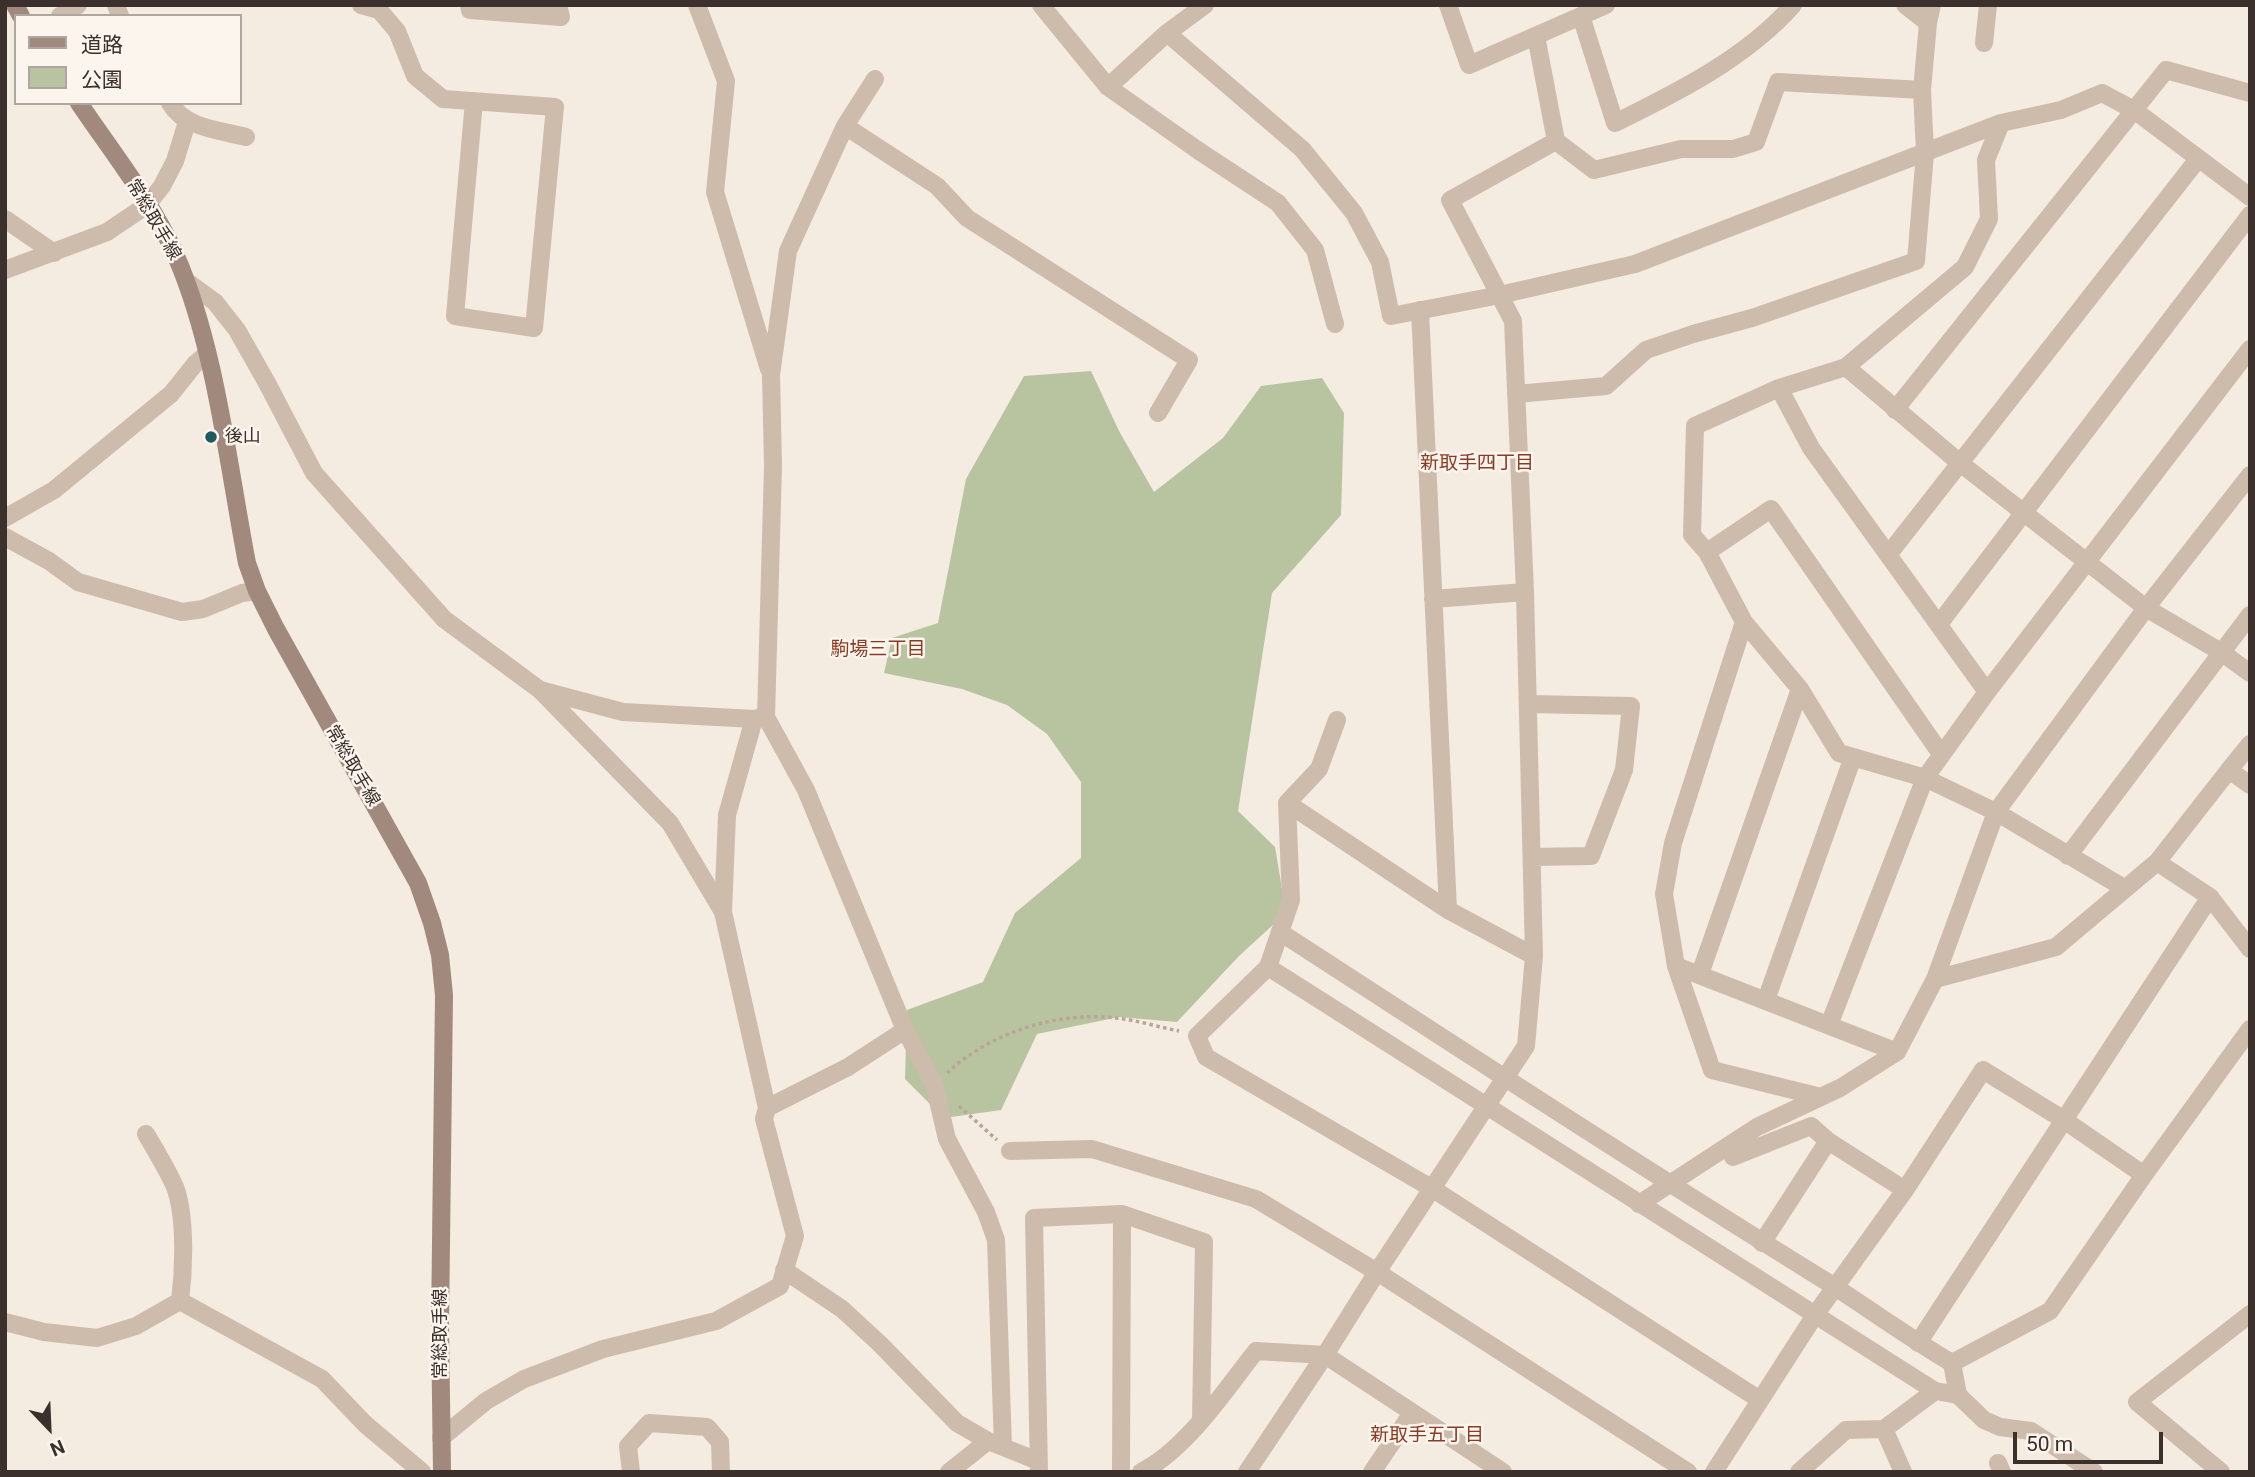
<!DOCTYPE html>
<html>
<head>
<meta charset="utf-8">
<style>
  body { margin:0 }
  #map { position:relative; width:2255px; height:1477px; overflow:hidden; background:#f4ebe1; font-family:Roboto,"Noto Sans JP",sans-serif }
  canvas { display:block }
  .frame { position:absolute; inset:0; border:7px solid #3b302b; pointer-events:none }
  .legend { position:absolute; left:14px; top:14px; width:228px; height:91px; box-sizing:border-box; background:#fbf5ee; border:2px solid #aea6a0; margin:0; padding:9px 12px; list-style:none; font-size:21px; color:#3b302b }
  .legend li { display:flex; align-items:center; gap:14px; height:35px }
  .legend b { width:35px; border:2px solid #aea6a0 }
  .north { position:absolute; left:14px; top:1393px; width:70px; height:70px; -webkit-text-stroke:5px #fbf5ee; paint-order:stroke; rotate:157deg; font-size:19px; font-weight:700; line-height:28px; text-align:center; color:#3b302b }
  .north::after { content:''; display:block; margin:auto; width:24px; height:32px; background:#3b302b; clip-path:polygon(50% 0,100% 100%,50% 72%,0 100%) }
  .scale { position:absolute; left:2013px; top:1432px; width:150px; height:32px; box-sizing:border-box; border:4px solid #3b302b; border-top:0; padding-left:9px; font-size:21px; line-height:24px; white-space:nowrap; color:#3b302b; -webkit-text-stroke:5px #fbf5ee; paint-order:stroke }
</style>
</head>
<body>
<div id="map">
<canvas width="2255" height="1477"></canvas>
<div class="frame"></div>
<ul class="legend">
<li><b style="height:9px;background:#a18a7d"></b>道路</li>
<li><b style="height:19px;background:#b8c4a0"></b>公園</li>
</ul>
<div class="north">N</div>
<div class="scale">50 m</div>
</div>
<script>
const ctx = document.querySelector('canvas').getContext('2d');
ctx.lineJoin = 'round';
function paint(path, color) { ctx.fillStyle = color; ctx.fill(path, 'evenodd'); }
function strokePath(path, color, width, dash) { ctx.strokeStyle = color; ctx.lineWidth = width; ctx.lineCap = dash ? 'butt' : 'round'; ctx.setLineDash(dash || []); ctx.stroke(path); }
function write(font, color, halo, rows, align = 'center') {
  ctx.font = font + ' Roboto,"Noto Sans JP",sans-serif'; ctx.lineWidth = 5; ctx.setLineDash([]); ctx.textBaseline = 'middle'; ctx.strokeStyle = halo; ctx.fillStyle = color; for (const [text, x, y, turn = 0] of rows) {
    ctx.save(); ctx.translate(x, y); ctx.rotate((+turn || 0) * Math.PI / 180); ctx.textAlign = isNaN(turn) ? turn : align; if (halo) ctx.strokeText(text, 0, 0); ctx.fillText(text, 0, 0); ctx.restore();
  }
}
const green = new Path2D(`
  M1091,371L1119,431L1154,492L1223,438L1261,386L1322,378L1344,413L1341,515L1272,593L1238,811L1275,847L1286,913L1239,956L1177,1022L1119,1017L1037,1034L1001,1110L944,1118L905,1079L907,1010L983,982L1015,913L1081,858V782L1047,734L1007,705L962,689L884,673L892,638L938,623L966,479L1024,376Z`);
const path = new Path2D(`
  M947,1073C990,1033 1056,1011 1116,1018C1137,1020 1158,1027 1179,1031
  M959,1106L997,1140`);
const minor = new Path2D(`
  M116,5L120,16
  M361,5L379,10L397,31L415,76L443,99L555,107L534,328L455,316L474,101
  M469,5L470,10L561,17L558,5
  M697,5L726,81L715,192L769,369
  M1041,5L1108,87L1199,151L1278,203L1315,250L1335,324
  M1448,5L1469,65L1606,5
  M1905,5L1928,23
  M1581,16L1615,123C1678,92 1746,58 1793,5
  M1167,33L1205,5
  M1536,36L1556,141L1594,170L1681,149H1733L1756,142L1778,82L1922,90
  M1984,43L1988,5
  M1108,87L1167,33L1302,149L1354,213L1380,262L1391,316L1500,295L1635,264L2001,123L2061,110L2102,93L2134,110L2250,197
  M170,103C184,128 220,130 246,137
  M2001,123L1986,160L1989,219L1965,267L1846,367L1779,388L1695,426L1692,535L1707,552L1744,622L1800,689L1839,753L1925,778L1996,812L2124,888
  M845,126L937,186L967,218L1189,360L1158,413
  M5,219L54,253
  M5,270L107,232L147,205L162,186L175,161L187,122
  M186,281L215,302L237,330L267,383L314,473L444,619L540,690L670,823L723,912L767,1108L764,1119L795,1236L780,1286L716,1321L603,1349L524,1379L486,1401L441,1438
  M1420,310L1448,910
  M1846,367L1960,463L2146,608L2221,652L2250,673
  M1779,388L1811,448L1987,692
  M1516,394L1606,386L1646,350L1693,334L1752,318L1916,261L1925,153L1922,90L1928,23L1932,5
  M1895,410L2166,70L2250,93
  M5,518L54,490L171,394L195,364L207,354
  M5,537L49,561L78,582L182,612L203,609L242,593L257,591
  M1707,552L1771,509L1941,754
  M1888,555L2198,159
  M1433,599L1525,592
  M1744,622L1673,843L1664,894L1676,966L1897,1052
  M1939,624L2250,215
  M540,690L623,712L754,719L766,717L773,466L771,375L788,251L845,126L875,79
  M1528,704L1631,706L1624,770L1591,856L1532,857
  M766,717L806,790L905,1030L934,1084L947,1139L986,1212L996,1240L1003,1447
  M1337,720L1319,769L1287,803L1448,910L1534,956
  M2229,770L2250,744
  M2068,856L2250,615
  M2157,862L2210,897L2250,949
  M723,912L727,815L754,719
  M1280,932L1291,900L1287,803
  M1676,966L1712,1070L1821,1097
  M1268,967L1197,1036L1206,1057L1433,1189L1760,1400
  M1700,974L1800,689
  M1935,979L2056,947L2157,862L2229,770L2250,785
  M1766,1000L1853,757
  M1829,1025L1925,778L1987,692L2250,349
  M767,1108L848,1067L905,1030
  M146,1134C156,1151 167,1169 175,1187C186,1216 184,1270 180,1301
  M1010,1151L1092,1149L1256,1199L1377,1272L1688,1472
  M1733,1157L1811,1126L1828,1141L1905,1190
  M1639,1204L1757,1127L1840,1088L1897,1052L1935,979L1996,812L2146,608L2250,475
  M1762,1243L1828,1141
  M784,1270L842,1309L880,1344L957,1423L988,1441
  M5,1322L44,1332L97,1338L136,1326L180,1301L322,1379L365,1424L422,1472
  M1918,1343L2210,897
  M1884,1429L1903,1472
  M1998,1463L2002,1472
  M631,1472L628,1446L649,1423L707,1427L720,1442L721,1472
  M949,1472L988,1441L1038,1461
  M1039,1472L1034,1218L1122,1214L1204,1242L1201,1421
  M1121,1472L1122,1214
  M1141,1472C1186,1450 1225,1390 1256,1351L1325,1355L1503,1472
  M1247,1472L1325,1355L1377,1272L1526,1046L1534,956L1525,592L1513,321L1450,200L1556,141
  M1372,1472L1412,1413
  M1714,1472L1815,1315L1905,1190L1983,1070L2064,1120L2144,1175
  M1799,1472L1846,1430L1884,1429L1935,1391L1958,1395L1952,1363L2050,1311L2144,1175L2250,1029
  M2221,1472L2137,1402L2250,1314`);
const tertiary = new Path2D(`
  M60,16L78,5
  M1935,1391L1268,967L1280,932C1463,1051 1646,1170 1832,1285C1872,1311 1911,1339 1952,1363
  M1958,1395L1984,1420L2000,1427L2031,1431L2094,1472`);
const secondary = new Path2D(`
  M15,5L21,16
  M79,103C112,152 153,203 176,256C216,348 228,465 247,563L257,591L276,629L418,883L432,923L440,955L444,995L440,1325L442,1472`);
const markers = [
  [211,437,7,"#1f5a5e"]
];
const streetNames = [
  ["常総取手線",153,220,60],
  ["常総取手線",352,766,60],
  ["常総取手線",441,1334,-90]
];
const poiNames = [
  ["後山",225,437]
];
const neighbourhoodNames = [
  ["新取手四丁目",1477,464],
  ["駒場三丁目",878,650],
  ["新取手五丁目",1427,1436]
];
paint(green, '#b8c4a0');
strokePath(path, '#b9a596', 3.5, [3.5, 3.5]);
strokePath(minor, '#cdbbac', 18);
strokePath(tertiary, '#cdbbac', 18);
strokePath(secondary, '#a18a7d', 18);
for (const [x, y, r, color] of markers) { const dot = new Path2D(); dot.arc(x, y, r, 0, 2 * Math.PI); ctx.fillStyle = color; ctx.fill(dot); strokePath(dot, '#fbf5ee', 2.5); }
write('18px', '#3b302b', '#fbf5ee', streetNames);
write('18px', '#3b302b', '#fbf5ee', poiNames, 'left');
write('19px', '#8c3b22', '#fbf5ee', neighbourhoodNames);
</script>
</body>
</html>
